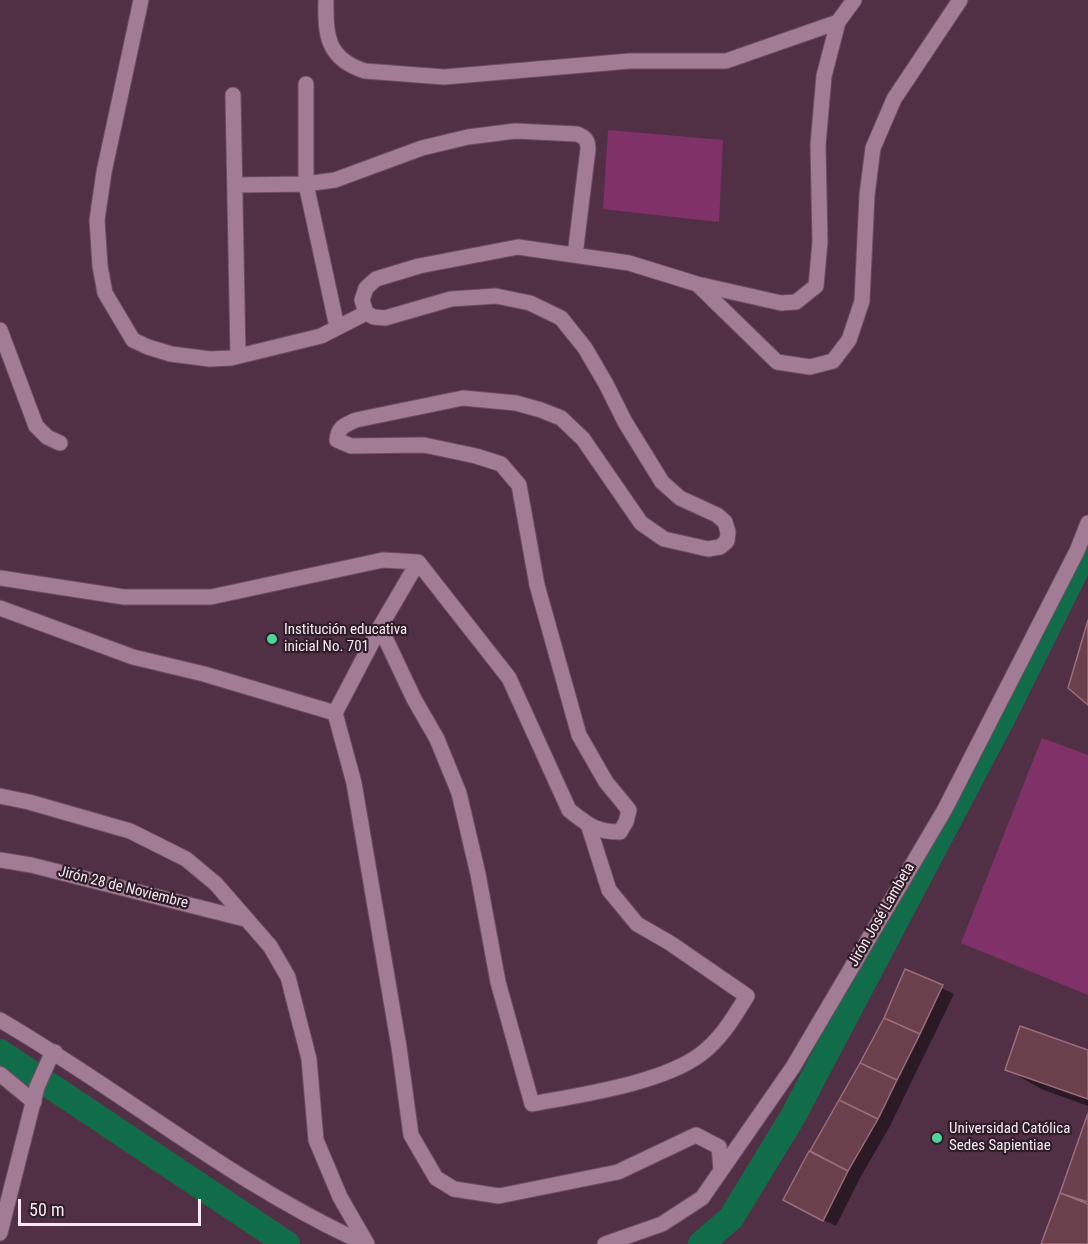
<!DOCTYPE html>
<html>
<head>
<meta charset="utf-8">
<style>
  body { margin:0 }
  #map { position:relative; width:1088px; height:1244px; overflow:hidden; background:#513046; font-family:"Roboto Condensed",sans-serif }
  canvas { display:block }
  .scale { position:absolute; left:18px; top:1199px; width:183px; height:27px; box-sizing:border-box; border:3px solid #fde7f4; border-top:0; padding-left:8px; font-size:18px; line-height:21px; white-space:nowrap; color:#fde7f4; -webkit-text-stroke:4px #2d1e28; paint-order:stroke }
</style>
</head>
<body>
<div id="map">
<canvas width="1088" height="1244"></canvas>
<div class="scale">50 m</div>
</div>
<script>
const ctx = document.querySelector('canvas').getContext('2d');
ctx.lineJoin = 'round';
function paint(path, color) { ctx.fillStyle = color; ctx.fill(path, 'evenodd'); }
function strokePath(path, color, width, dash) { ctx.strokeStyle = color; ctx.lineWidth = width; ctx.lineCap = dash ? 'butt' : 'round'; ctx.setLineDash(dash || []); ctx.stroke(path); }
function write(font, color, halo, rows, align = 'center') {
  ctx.font = font + ' "Roboto Condensed",sans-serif'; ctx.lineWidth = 4.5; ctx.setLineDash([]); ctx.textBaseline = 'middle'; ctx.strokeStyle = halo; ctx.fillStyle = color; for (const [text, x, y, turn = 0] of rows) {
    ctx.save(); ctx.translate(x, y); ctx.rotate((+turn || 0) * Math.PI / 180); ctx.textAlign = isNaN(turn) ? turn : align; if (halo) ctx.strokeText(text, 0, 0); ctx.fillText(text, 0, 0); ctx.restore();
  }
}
const green = new Path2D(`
  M608,130L723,140L719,222L603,209Z
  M1042,738L1088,755V995L961,943Z`);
const shadow = new Path2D(`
  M906,971L954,994L890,1126L860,1178L836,1226L797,1207L810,1152L862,1063L885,1019Z
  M1088,1052V1106L1041,1089L1007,1069Z
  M1088,1117V1244H1042Z`);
const canal = new Path2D(`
  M0,1052L287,1244
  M701,1244L731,1218L792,1118L1001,721L1088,546`);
const building = new Path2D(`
  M1088,620V705L1068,688Z
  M905,969L943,985L920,1034L884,1018Z
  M884,1018L920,1034L897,1080L860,1063Z
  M1020,1026L1088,1050V1099L1005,1070Z
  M860,1063L897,1080L878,1119L839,1100Z
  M839,1100L878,1119L848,1171L810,1151Z
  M1088,1113V1202L1060,1193Z
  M809,1151L848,1171L823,1221L783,1200Z
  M1060,1193L1088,1204V1244H1041Z`);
const minor = new Path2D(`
  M141,0L104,172L97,220L100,266L105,293L133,340L148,347L171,354L210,359L231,358L321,336L366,313
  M326,0C325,35 327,59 365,71L444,77L630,61H726L838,22
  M306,84V184L337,327
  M233,95L238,356
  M235,185L306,184L335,180L422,148L468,137L515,131L577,134C585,137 588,140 588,149L575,255
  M697,284L781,303L796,302L816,286L820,242L818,145L824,76L838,22L854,0
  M0,330L36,426L47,437L60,443
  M0,578L124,597H211L383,560L418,562L509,678L569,810C587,824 595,832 620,832L626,822L629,810L606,782L579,735L537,585L519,485L501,464L476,456L424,445L351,446L337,440C338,427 345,425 356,420L463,398L516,403L541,410L561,418L583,439L641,523L664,539L708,549L720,547L727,541L728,532L725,522L717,515L680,498L662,482L625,422L606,384L585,348L561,318L530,303L496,296L451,299L385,318L374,317L366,313L362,300L366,288L376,279L419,266L518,247L629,263L697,284L777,362L810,367L833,361L849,340L862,301L867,195L873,148L894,99L960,0
  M0,608L133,657L204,674L335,713L354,783L399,1047L411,1135L436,1178L454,1189L499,1196L618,1172L696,1135L719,1147L721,1170
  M380,627L414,699L437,739L459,793L478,874L498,982L532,1104C580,1095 663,1083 701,1054C721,1039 734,1017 747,996L670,943L637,924L609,890L588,824
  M335,713L380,627L418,562
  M0,796L29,802L130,831L186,859L216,884L270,946L288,977L309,1059L316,1140L340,1197L367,1244
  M0,860L31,865L245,919
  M0,1020C124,1092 235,1185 366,1244
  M0,1074L34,1102
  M0,1233L37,1087L49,1060L55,1052
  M605,1244L662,1224L702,1198L793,1067L945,809L1077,551L1088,523`);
const markers = [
  [272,639,6,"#50d398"],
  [937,1138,6,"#50d398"]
];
const poiNames = [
  ["Institución educativa",284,630],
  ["inicial No. 701",284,647],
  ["Universidad Católica",949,1129],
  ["Sedes Sapientiae",949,1146]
];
const streetNames = [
  ["Jirón 28 de Noviembre",123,888,14],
  ["Jirón José Lambeta",882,915,-60]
];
paint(green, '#7f3168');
paint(shadow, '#0007');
strokePath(canal, '#116d49', 26);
paint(building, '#69404c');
strokePath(building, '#9a6d7a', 1.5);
strokePath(minor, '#6a4d60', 17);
strokePath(minor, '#a27b94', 15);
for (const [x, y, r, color] of markers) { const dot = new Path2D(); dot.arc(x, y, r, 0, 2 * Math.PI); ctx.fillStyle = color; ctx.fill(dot); strokePath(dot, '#2d1e28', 2); }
write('15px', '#fde7f4', '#2d1e28', poiNames, 'left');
write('15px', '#fde7f4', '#2d1e28', streetNames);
</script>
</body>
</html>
